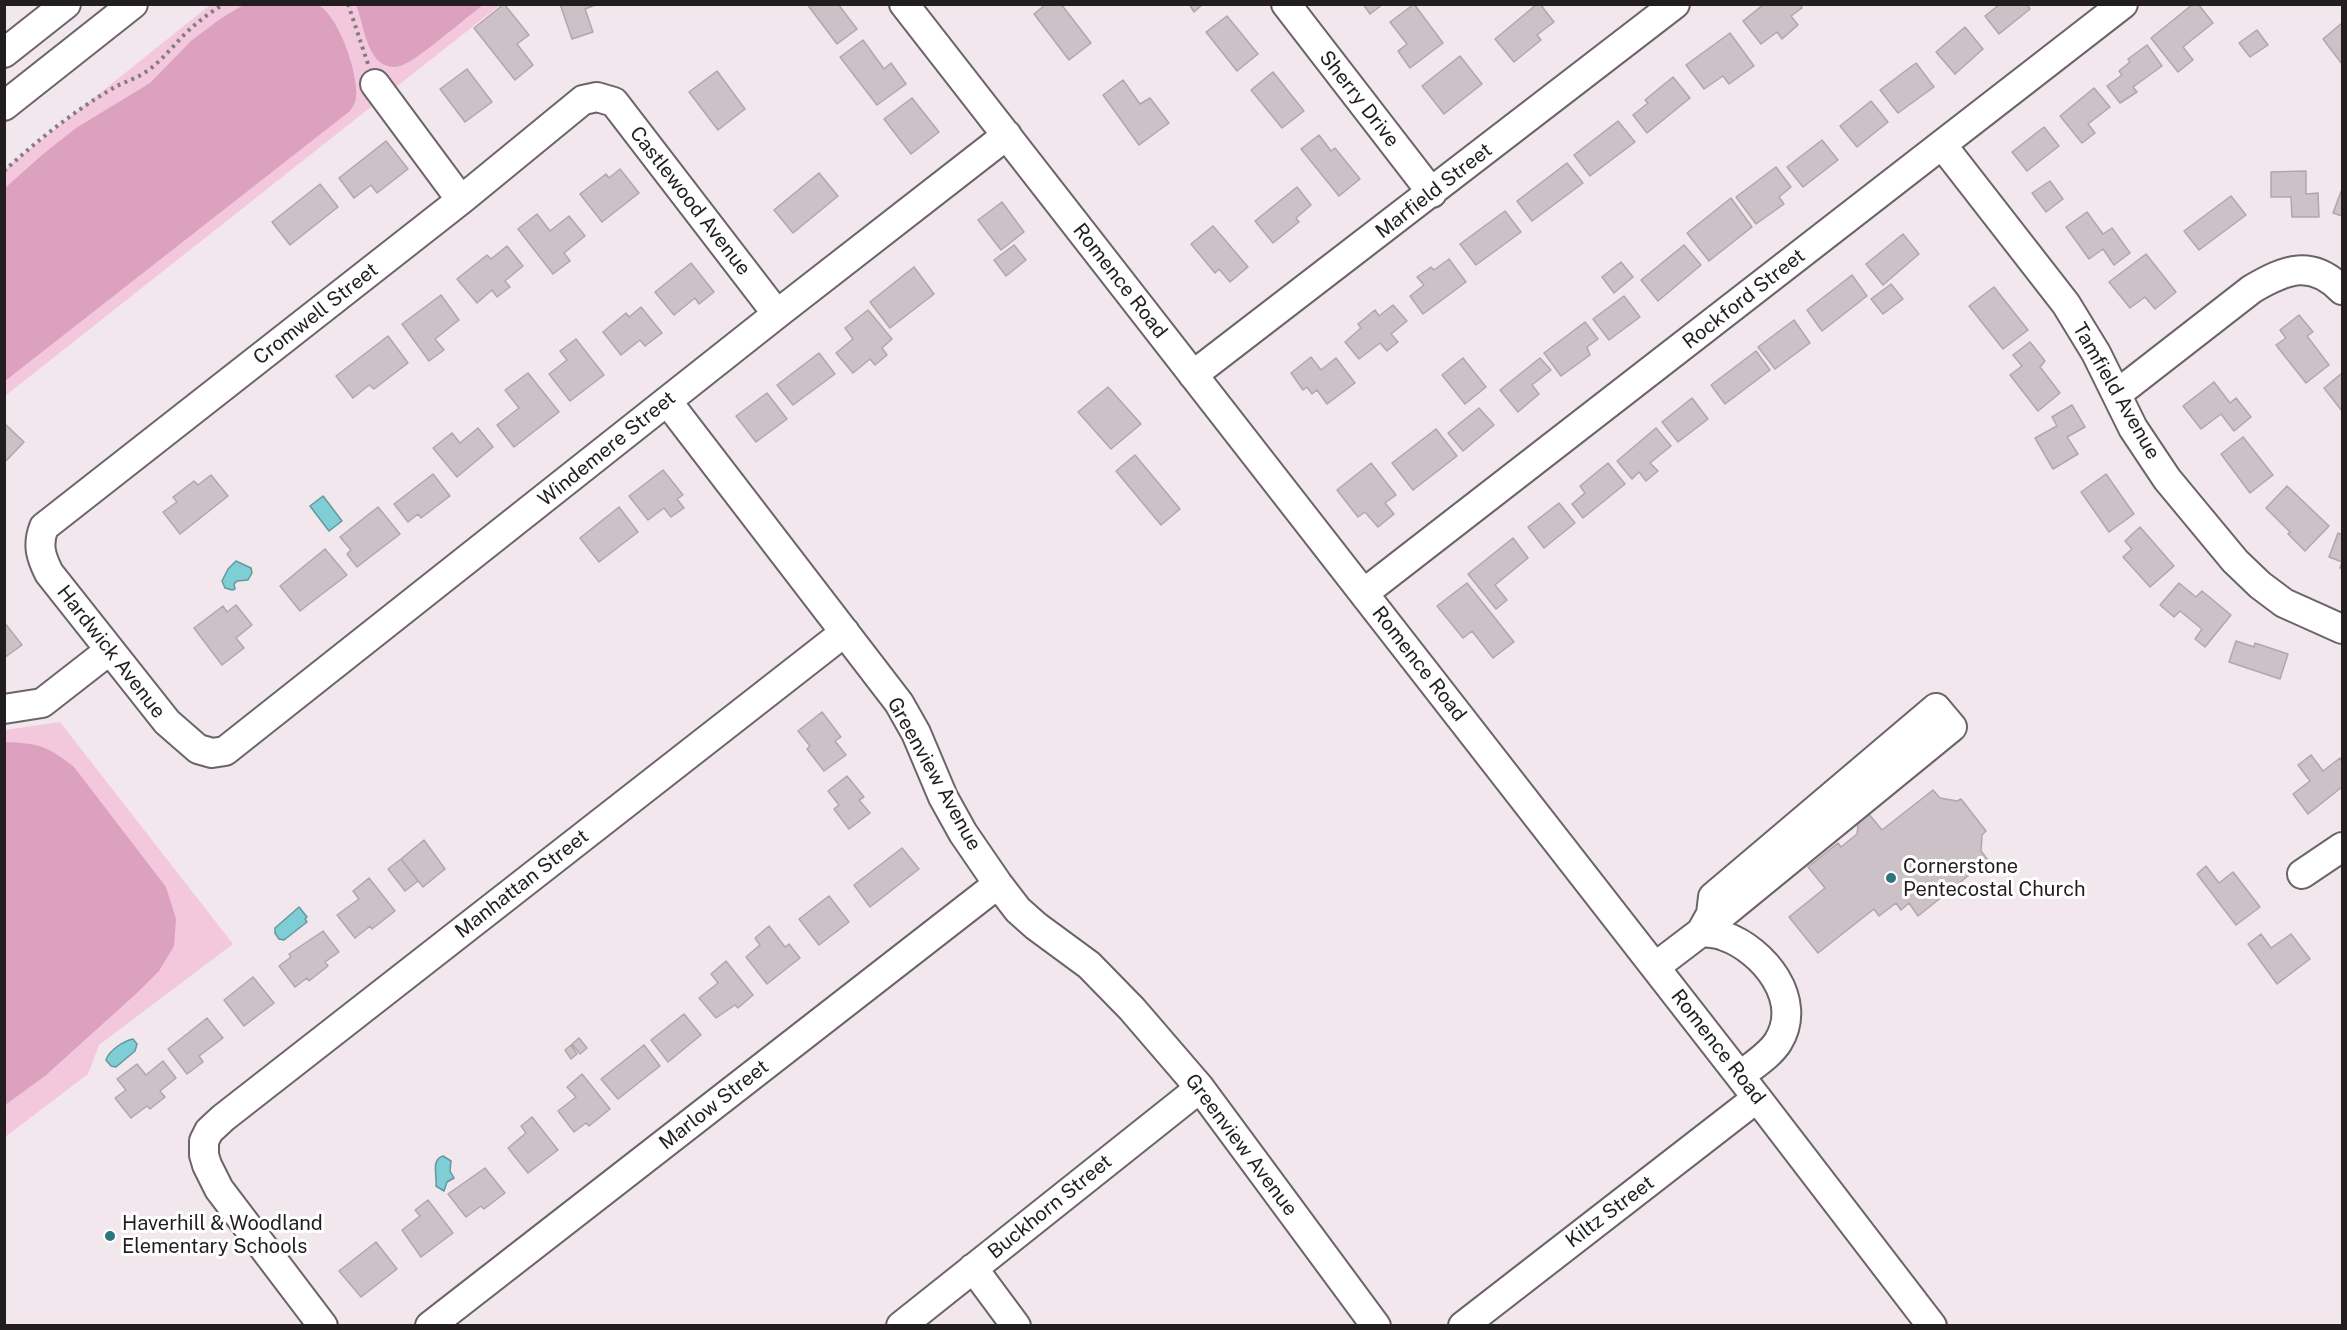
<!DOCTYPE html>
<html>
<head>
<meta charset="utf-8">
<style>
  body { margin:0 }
  #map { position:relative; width:2347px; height:1330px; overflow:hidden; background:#f1e7ec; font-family:"Public Sans",sans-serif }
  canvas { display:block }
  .frame { position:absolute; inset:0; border:6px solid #221e20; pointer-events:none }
</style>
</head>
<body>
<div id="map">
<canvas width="2347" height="1330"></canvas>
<div class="frame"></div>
</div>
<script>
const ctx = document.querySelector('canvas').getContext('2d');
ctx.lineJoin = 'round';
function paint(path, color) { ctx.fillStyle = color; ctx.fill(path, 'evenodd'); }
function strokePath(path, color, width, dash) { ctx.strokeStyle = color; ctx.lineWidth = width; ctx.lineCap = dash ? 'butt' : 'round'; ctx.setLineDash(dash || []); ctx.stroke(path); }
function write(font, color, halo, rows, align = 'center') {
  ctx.font = font + ' "Public Sans",sans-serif'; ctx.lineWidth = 6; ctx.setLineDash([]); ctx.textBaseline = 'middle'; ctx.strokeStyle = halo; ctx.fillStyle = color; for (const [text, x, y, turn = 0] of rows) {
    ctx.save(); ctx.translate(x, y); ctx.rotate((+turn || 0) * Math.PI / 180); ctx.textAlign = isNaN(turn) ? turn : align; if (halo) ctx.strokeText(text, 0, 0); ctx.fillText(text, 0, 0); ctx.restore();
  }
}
const green = new Path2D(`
  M210,5H500L5,396V169Z
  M60,722L233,944L99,1045L88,1074L5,1137V730Z`);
const forest = new Path2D(`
  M245,4C262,4 300,1 315,4C338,10 360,78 356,99C355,103 352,108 350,111L5,381V188L42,155L76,128L150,83L191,41L220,19Z
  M356,5H483C465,18 417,61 400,66C391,69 381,65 375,57C364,42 363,22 356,5Z
  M5,742C38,743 48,746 74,767L166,887L176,919L174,946L159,971L138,992L45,1076L5,1105Z`);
const water = new Path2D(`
  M323,496L342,521L329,531L310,506Z
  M236,561L251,568L252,573L248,580L237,581L234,584L235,589L232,590L225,588L222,581L228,569Z
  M299,907L307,917L305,919L307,922L284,940L279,939L275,933V928Z
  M133,1039L137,1044L135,1051L116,1067L111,1066L106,1060C109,1050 124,1041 133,1039Z
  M443,1156L451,1161L450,1171L454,1178L447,1182L444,1191L436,1186C437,1173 431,1160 443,1156Z`);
const building = new Path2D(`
  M504,4L529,35L517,44L533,65L515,80L474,28Z
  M560,4H598L585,9L593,32L572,39Z
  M807,4H838L857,29L837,44Z
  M1046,4H1061L1091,43L1069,60L1034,14Z
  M1189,4H1203L1194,12Z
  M1363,4H1383L1370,14Z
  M1414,4L1443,43L1410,68L1398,51L1407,44L1390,22Z
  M1537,4H1540L1554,22L1537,35L1541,40L1514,62L1495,39Z
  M1764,4H1800L1802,8L1791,16L1798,25L1782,39L1777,32L1761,44L1743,21Z
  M2000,4H2027L2030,9L1999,34L1985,16Z
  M2193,4H2198L2213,23L2183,47L2193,60L2178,72L2151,38Z
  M1227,16L1258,54L1237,71L1206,32Z
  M2342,23V64L2323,39Z
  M1965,27L1983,49L1955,74L1936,52Z
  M2257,30L2268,45L2250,57L2239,43Z
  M1730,33L1754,66L1729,84L1723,76L1704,89L1686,65Z
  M863,40L884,69L891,63L906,84L877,105L840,57Z
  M2147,45L2162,66L2133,87L2137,92L2120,103L2107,86L2122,75L2119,71L2130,62L2128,59Z
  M1460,56L1482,84L1444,114L1422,86Z
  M1916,63L1934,87L1898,113L1880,90Z
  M467,69L492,102L465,122L440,89Z
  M717,71L745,109L718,130L689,92Z
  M1273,72L1304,111L1282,128L1251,90Z
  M1673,77L1690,98L1647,133L1633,115L1648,103L1645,100Z
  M1123,80L1140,104L1150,98L1169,123L1139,145L1103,95Z
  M2094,88L2110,107L2088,124L2095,133L2082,143L2060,116Z
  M912,98L939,132L911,154L884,119Z
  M1871,101L1888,122L1857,147L1840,126Z
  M1618,121L1635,142L1590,176L1574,155Z
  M2044,127L2059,146L2027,171L2012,152Z
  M1319,135L1331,151L1335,148L1360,179L1339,196L1301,149Z
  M1822,140L1838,160L1803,187L1787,167Z
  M386,141L408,169L377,193L371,185L354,198L339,178Z
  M1567,163L1583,183L1532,221L1517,201Z
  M1776,167L1791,187L1779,197L1784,204L1756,224L1736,197Z
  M620,169L639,193L602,222L580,194L606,174L609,178Z
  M2306,171V194L2318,193L2319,217H2292L2291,197H2271V172Z
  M819,173L838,196L793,233L774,210Z
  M2050,181L2063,199L2046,212L2032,193Z
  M320,184L338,207L290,245L272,222Z
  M1297,187L1311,205L1296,218L1299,222L1273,243L1255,221Z
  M2342,189V216L2333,213Z
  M2231,196L2246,215L2199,250L2184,231Z
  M1731,198L1752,227L1709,261L1687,233Z
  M1002,202L1024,232L1001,250L978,220Z
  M1505,211L1521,232L1476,265L1460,244Z
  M2087,212L2103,234L2112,228L2130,253L2114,265L2103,249L2089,259L2066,227Z
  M537,214L550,231L569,216L585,236L564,253L570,261L553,274L518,229Z
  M1213,226L1248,267L1230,282L1219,269L1215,273L1191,244Z
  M1903,234L1919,254L1883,285L1866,264Z
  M1014,245L1026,260L1006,276L994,260Z
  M1684,245L1701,265L1658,301L1641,280Z
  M507,246L523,266L505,281L510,287L497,297L492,290L477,303L457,279L487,255L491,259Z
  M2146,254L2176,292L2155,309L2145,297L2130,308L2109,282Z
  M1449,259L1466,282L1423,314L1410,296L1424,285L1417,277L1431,267L1434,270Z
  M1621,262L1633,277L1614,293L1602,277Z
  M691,263L714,292L699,304L695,298L674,315L655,292Z
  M914,267L934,294L890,328L870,302Z
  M1852,275L1867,296L1822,331L1807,310Z
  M1891,284L1903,299L1883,314L1871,299Z
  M1994,287L2028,330L2003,349L1969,306Z
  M441,295L459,320L435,339L444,350L429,361L402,324Z
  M1624,296L1640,317L1609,340L1593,319Z
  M1393,305L1407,321L1391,334L1398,342L1387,351L1380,343L1359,359L1345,342L1361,328L1358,324L1375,310L1379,316Z
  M641,307L662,333L645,346L640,340L621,355L603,332L626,313L629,317Z
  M868,310L892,339L882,348L887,355L875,365L870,359L853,373L836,353L853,339L845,328Z
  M2299,315L2313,332L2307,336L2329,365L2306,383L2276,345L2286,338L2280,330Z
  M1794,320L1810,343L1775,369L1758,347Z
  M1585,322L1598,339L1587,347L1590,355L1561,376L1544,353Z
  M388,336L408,363L374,389L369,385L353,398L336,376Z
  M576,339L604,375L570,401L549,374L567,360L560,351Z
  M2030,342L2045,361L2040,367L2060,393L2038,411L2010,375L2022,366L2013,355Z
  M1756,351L1770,370L1725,404L1711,385Z
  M819,353L835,374L793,405L777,385Z
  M1311,357L1321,370L1336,358L1355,383L1327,404L1317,390L1312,394L1307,387L1303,390L1291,373Z
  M1463,358L1486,387L1465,404L1442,375Z
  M1540,358L1551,370L1532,385L1539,394L1518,412L1500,390Z
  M528,373L559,412L514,447L497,425L519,408L505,390Z
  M2342,373V411L2324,388Z
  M2214,382L2230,403L2236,398L2251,417L2234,431L2221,414L2201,429L2183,406Z
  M1108,387L1141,424L1111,449L1078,412Z
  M767,393L787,419L756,442L736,416Z
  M1692,398L1708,419L1678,442L1662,422Z
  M2072,405L2085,427L2067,437L2078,454L2053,469L2035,438L2057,426L2052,417Z
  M1479,408L1494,425L1463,451L1448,433Z
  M4,423L24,442L4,463Z
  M478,428L493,447L457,477L433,448L452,433L460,443Z
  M1656,428L1671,446L1650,463L1658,471L1646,481L1639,472L1632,479L1617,461Z
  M1436,429L1457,456L1413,490L1392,463Z
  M2243,437L2273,475L2250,493L2221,454Z
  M1135,455L1180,509L1161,525L1116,471Z
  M1371,463L1396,495L1385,503L1394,514L1378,527L1365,512L1358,517L1337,490Z
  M1608,463L1625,484L1583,518L1572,504L1585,493L1580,486Z
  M663,470L683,495L677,499L684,508L671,517L664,508L648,520L629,496Z
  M433,474L450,496L421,518L418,514L408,522L394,504Z
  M2106,474L2134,514L2109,532L2081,492Z
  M211,475L228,496L180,534L163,512L177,502L173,497L194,481L198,485Z
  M2287,486L2329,526L2305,551L2288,534L2290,532L2266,508Z
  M1559,503L1575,523L1544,548L1528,527Z
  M378,507L400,534L357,567L347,554L351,550L340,537Z
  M619,507L638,532L599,562L580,538Z
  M2140,527L2174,566L2150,587L2123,557L2132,549L2125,541Z
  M2338,533L2342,535V569L2340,568L2342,562L2329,557Z
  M1513,538L1528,558L1495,585L1507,600L1496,609L1468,574Z
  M325,549L347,575L300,611L280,586Z
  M1467,583L1514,642L1493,658L1472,631L1463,638L1437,606Z
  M2179,583L2196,597L2202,591L2231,615L2205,647L2195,639L2202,629L2180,611L2174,617L2160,605Z
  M236,605L252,625L236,638L244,648L222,665L194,628L223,606L227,612Z
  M4,622L22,645L4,658Z
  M2236,641L2254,647L2255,643L2288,654L2280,679L2229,662Z
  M822,712L841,737L835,741L846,755L824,771L807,749L810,746L798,731Z
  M2311,755L2323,771L2340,758L2342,762V787L2308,814L2293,794L2310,781L2298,765Z
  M847,776L864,797L859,800L870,813L849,829L834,809L839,805L828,791Z
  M1933,790L1940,798L1957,801L1961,799L1986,831L1982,835L1981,851L1988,860L1918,916L1909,903L1901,910L1896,903L1879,916L1874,909L1818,953L1789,917L1825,888L1808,867L1838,843L1841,847L1857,834L1858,826L1855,823L1868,813L1882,830Z
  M424,840L445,869L423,887L401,859Z
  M902,848L919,869L870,907L854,885Z
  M401,859L418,881L405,891L388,869Z
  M2206,866L2219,883L2233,872L2260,907L2236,925L2197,874Z
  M369,878L395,911L372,929L370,926L355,938L337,915L359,899L353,891Z
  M829,896L849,922L819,945L799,919Z
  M769,926L785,947L789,944L800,958L767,984L746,957L760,945L755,938Z
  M323,931L339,952L325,962L328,966L309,981L307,978L295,987L279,966L291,957L289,954Z
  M2261,934L2271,948L2291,934L2310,959L2277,984L2248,944Z
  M726,961L753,995L738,1008L735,1005L716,1018L699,998L718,983L711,974Z
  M253,977L274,1003L244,1026L224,1000Z
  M684,1014L701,1035L668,1062L651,1040Z
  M207,1018L223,1038L199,1056L203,1062L187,1074L168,1049Z
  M579,1038L587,1048L580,1054L572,1044Z
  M571,1045L577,1054L571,1059L565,1050Z
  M644,1045L660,1066L618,1099L601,1079Z
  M163,1061L176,1078L160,1091L165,1097L150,1109L147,1106L131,1118L115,1098L126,1090L117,1079L137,1064L146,1075Z
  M582,1074L610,1109L589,1126L586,1123L574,1132L558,1111L576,1097L567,1087Z
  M532,1117L558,1150L528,1173L508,1148L526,1133L521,1126Z
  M485,1168L505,1193L484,1209L481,1206L466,1217L448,1194Z
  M428,1200L453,1233L421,1257L402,1230L420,1216L415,1210Z
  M376,1242L397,1269L361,1297L339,1271Z`);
const path = new Path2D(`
  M348,4L368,64
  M4,171C38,140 75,110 115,87C124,82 135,79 144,73C160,63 171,48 184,35C196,23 209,13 224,4`);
const minor = new Path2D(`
  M904,4L1757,1098L1932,1326
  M1286,4L1432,193
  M4,53L66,4
  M375,84L461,200
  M4,106L133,4
  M1943,146L2066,304L2096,353L2133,428L2167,479L2235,561L2260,585L2284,603L2342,629
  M777,314L614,102L597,97L583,100L461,200L44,527C37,545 41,557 49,573L167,722L198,749L212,753L225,751L777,314L1007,135
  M1193,375L1675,4
  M2117,394L2252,289C2286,269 2312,259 2342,290
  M667,401L899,703L916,733L943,797L963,833L998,884L1018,910L1036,926L1089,965L1132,1009L1200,1088L1376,1326
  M1364,593L2123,4
  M1936,708L1952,727L1701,932L1711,914L1713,897Z
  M4,709L42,703L110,650
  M2302,874L2342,847
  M1655,967L1701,932C1708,933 1717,933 1724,936C1764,950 1804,1000 1778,1042C1770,1055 1752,1066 1740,1076
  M973,1268L1016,1326
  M323,1326L219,1189L207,1165L204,1155V1141L209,1131L223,1118L845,632
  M430,1326L998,884
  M901,1326L1200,1088
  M1463,1326L1757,1098`);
const markers = [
  [1891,878,6,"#2c757c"],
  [110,1236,6,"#2c757c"]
];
const streetNames = [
  ["Sherry Drive",1359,99,52],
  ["Marfield Street",1434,191,-38],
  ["Castlewood Avenue",690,201,52],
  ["Romence Road",1120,281,52],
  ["Rockford Street",1744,299,-38],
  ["Cromwell Street",316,314,-38],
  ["Tamfield Avenue",2116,391,60],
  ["Windemere Street",607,449,-39],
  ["Hardwick Avenue",111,652,52],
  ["Romence Road",1419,664,52],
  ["Greenview Avenue",934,774,61],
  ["Manhattan Street",522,884,-38],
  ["Romence Road",1718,1047,52],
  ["Marlow Street",714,1105,-38],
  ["Greenview Avenue",1241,1145,53],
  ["Buckhorn Street",1050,1207,-39],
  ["Kiltz Street",1610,1212,-37]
];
const poiNames = [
  ["Cornerstone",1903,867],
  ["Pentecostal Church",1903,890],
  ["Haverhill & Woodland",122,1224],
  ["Elementary Schools",122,1247]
];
paint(green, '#f3c8dd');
paint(forest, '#dba1be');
paint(water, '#7fcdd5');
strokePath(water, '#63989f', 1.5);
paint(building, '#cbc1c6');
strokePath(building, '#b0a7ab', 1.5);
strokePath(minor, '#6c6468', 32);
strokePath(path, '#837d80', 4, [3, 4.5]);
strokePath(minor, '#fff', 28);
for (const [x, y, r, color] of markers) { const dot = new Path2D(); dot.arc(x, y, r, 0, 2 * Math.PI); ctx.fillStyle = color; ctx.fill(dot); strokePath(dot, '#fff', 2); }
write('20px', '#221e20', '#fff', streetNames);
write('20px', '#221e20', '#fff', poiNames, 'left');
</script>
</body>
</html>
